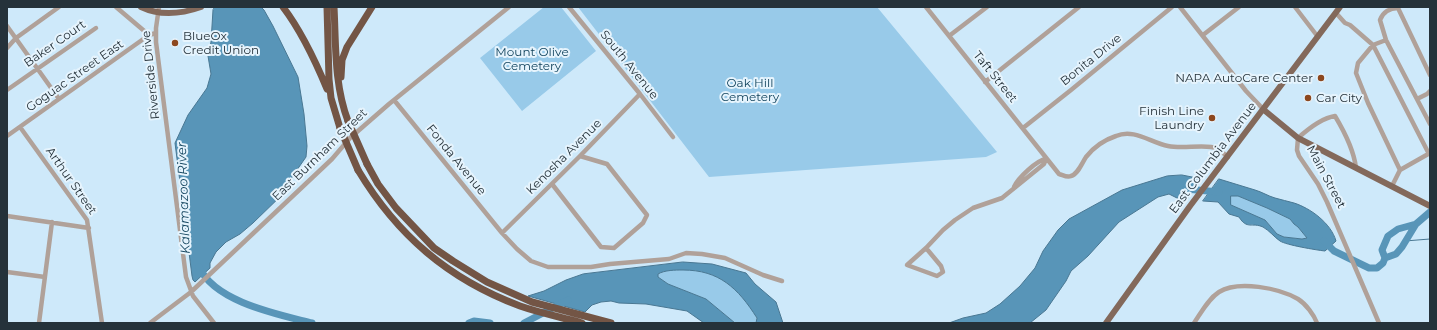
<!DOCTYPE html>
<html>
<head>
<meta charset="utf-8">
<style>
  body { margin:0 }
  #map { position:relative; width:1437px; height:330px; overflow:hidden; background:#cee9fa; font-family:Montserrat,sans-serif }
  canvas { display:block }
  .frame { position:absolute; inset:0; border:8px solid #25323a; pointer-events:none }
</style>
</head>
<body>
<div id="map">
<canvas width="1437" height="330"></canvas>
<div class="frame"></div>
</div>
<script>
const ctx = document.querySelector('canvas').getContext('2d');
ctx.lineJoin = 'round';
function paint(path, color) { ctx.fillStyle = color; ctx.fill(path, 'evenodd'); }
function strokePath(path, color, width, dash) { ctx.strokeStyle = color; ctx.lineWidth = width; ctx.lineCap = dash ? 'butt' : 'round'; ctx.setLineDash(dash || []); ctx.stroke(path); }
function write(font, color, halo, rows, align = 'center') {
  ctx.font = font + ' Montserrat,sans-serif'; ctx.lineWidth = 4; ctx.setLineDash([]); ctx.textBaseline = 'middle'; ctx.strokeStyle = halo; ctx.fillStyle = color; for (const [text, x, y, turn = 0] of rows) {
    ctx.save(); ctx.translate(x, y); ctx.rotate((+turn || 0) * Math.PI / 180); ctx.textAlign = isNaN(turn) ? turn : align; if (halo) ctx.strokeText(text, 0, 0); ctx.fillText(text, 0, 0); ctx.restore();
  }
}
const green = new Path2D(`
  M544,7H561L596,51L522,111L480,58Z
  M578,7H877L997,152L986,157L709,177Z
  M1231,196H1238L1267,208L1290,219L1294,224L1298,227L1307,238L1302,239L1285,237L1277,234L1265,220L1231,205Z
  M669,270C703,267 726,275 747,303C751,309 757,315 757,322L735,323L706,299L668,284L658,277V274Z`);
const water = new Path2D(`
  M215,7H261L264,10L273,26L298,77L304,114L307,146L306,157L292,177L287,190L253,223L240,234L226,242L216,252L210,263V268L195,282L193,280L192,276L175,143L188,115L207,88L211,74L208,56L211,42L213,10Z
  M1182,175L1202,179L1185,202L1169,194L1158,197L1119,222L1088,256L1071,271L1066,281L1046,310L1030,323H949L963,318L986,313L1000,304L1020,286L1035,268L1043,251L1058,230L1069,219L1122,190L1167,176Z
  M1219,179C1231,183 1243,186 1255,190C1262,192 1268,196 1275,198C1281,200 1288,201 1294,203C1310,208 1331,223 1336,241L1325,251C1316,250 1286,245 1280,241C1274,237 1270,231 1263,227C1252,222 1247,230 1239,217L1229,214L1218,202L1203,201ZM1231,196H1238L1267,208L1290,219L1294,224L1298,227L1307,238L1302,239L1284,237L1277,234L1265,220L1231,205Z
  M683,262L712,264L746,273L755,284L776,302L783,323H756L757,318C738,288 719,270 683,270C675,270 665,270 658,274V277L668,284L706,299L735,323H704L687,311L646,304L619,303L611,301L601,302L592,305L585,312L528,296L544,291L566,280L583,274Z`);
const stream = new Path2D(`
  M1405,241L1430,239`);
const river = new Path2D(`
  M1186,189L1219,192
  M1324,241L1334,251L1369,268H1377L1383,263L1385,258L1382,250L1388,236L1398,229L1416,224L1430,212
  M1385,258L1396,254L1402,247L1416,224
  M199,267C215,302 277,314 312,323
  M469,323L474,321L490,323
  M524,323L568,300`);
const minor = new Path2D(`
  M116,7L149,35
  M159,7L156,28V42L186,277L193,296L214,323
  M569,7L640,94L673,137
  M926,7L1059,174C1063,175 1067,178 1071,176C1078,174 1082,163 1086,157C1093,148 1104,140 1116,136C1134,128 1151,143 1168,146C1182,149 1197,145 1211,147L1217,148L1228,157
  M1180,7L1246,91L1264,110
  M1295,7L1318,37
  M1336,13L1345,23L1350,25L1373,45L1429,154
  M7,26L59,99
  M1203,35L1239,7
  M949,36L987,7
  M1386,40L1373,45L1358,63L1356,73L1368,103L1400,170
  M7,48L16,38L59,7
  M1430,75L1398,8C1390,8 1383,12 1380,20L1386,40L1430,124
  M985,82L1079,7
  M7,90L96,28
  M1417,99L1427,94L1430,91
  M394,100L502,233L517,249L531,261L548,267H591L610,264L669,259L686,253L702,254L725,258L763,275L782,281
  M20,127L87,220L102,323
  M1023,128L1071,90L1172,7
  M7,136L149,35L156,33
  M1356,168C1354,151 1344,131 1335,116C1322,118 1308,129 1298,138L1297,150L1299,156L1318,184L1327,202L1379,323
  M552,184L601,247L614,248L643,223L647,215L607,164L580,156
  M1392,186L1400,170L1430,153
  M1014,187C1018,178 1037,160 1046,159
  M7,216L89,228
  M502,233L580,156L640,94
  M926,248L941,266L943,272L937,276L907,265L926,248L943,230L955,220L973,208L1002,198L1044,164L1046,159
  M7,272L45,277
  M39,323L52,222
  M150,323L191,292L332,159L350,138L389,104L509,7
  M1194,323C1201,313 1208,299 1219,292C1238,280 1279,288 1298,299C1306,304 1314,315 1317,323`);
const major = new Path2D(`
  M141,7C160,16 181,14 201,7
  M1264,110L1298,138L1430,206
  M1106,323L1190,206L1340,7`);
const highway = new Path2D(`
  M283,7C302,32 315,60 327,89
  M327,7L329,79L331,98L340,128
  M334,7C336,45 334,84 348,121
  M341,77L342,60L347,47L372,7
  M367,164L378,184L396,208L434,248L453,261L487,282L532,302L611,323
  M358,170C397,235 448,279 520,306C540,313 561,317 582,323`);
const highwayBridge = new Path2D(`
  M348,121L367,164
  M340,128L358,170`);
const markers = [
  [175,43,4,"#8c471e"],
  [1321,78,4,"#8c471e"],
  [1308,98,4,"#8c471e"],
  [1212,118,4,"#8c471e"]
];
const poiNames = [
  ["BlueOx",183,36],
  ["Credit Union",183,50],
  ["NAPA AutoCare Center",1313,78,"right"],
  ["Car City",1316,98],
  ["Finish Line",1204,111,"right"],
  ["Laundry",1204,125,"right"]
];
const streetNames = [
  ["Baker Court",55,44,-35],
  ["Bonita Drive",1091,60,-39],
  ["South Avenue",629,65,51],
  ["Riverside Drive",151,75,-96],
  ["Goguac Street East",75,76,-35],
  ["Taft Street",995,77,51],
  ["East Burnham Street",320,155,-44],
  ["Kenosha Avenue",564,157,-45],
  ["East Columbia Avenue",1213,158,-53],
  ["Fonda Avenue",456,160,51],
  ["Main Street",1326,177,62],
  ["Arthur Street",71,181,55]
];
const parkNames = [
  ["Mount Olive",532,52],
  ["Cemetery",532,66],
  ["Oak Hill",750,83],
  ["Cemetery",750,97]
];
const waterNames = [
  ["Kalamazoo River",184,198,-92]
];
paint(green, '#98cae9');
paint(water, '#5895b8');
strokePath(water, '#497792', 1);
strokePath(stream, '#497792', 1);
strokePath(river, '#5895b8', 7);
strokePath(minor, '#b0a199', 4.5);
strokePath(major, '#83695b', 6);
strokePath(highway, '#735545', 7);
strokePath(highwayBridge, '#735545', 7);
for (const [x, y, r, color] of markers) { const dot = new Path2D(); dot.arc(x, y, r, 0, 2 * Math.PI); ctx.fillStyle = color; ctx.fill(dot); strokePath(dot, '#e6f4fd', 1.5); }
write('12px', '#25323a', '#e6f4fd', poiNames, 'left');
write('12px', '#25323a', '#e6f4fd', streetNames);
write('12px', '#0c3f59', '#e6f4fd', parkNames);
write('italic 13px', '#164761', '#e6f4fd', waterNames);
</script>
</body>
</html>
